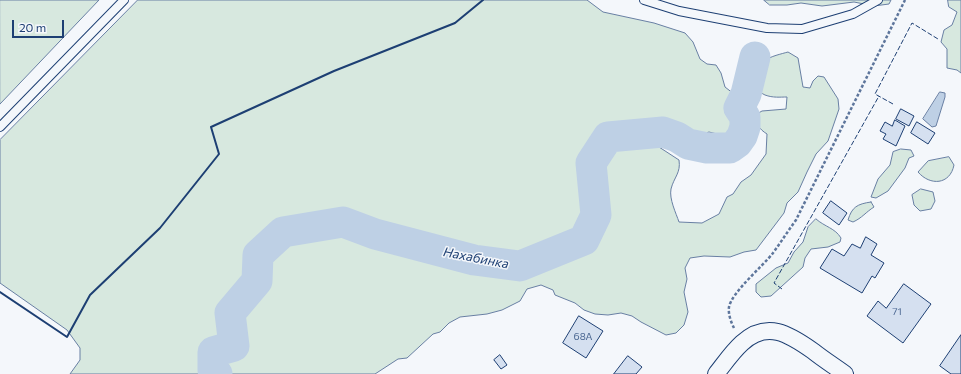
<!DOCTYPE html>
<html>
<head>
<meta charset="utf-8">
<style>
  body { margin:0 }
  #map { position:relative; width:961px; height:374px; overflow:hidden; background:#f4f7fb; font-family:Commissioner,sans-serif }
  canvas { display:block }
  .scale { position:absolute; left:12px; top:20px; width:52px; height:18px; box-sizing:border-box; border:2px solid #1d3f73; border-top:0; padding-left:5px; font-size:12px; line-height:14px; white-space:nowrap; color:#1d3f73; -webkit-text-stroke:3px #f4f7fb; paint-order:stroke }
</style>
</head>
<body>
<div id="map">
<canvas width="961" height="374"></canvas>
<div class="scale">20 m</div>
</div>
<script>
const ctx = document.querySelector('canvas').getContext('2d');
ctx.lineJoin = 'round';
function paint(path, color) { ctx.fillStyle = color; ctx.fill(path, 'evenodd'); }
function strokePath(path, color, width, dash) { ctx.strokeStyle = color; ctx.lineWidth = width; ctx.lineCap = dash ? 'butt' : 'round'; ctx.setLineDash(dash || []); ctx.stroke(path); }
function write(font, color, halo, rows, align = 'center') {
  ctx.font = font + ' Commissioner,sans-serif'; ctx.lineWidth = 3; ctx.setLineDash([]); ctx.textBaseline = 'middle'; ctx.strokeStyle = halo; ctx.fillStyle = color; for (const [text, x, y, turn = 0] of rows) {
    ctx.save(); ctx.translate(x, y); ctx.rotate((+turn || 0) * Math.PI / 180); ctx.textAlign = isNaN(turn) ? turn : align; if (halo) ctx.strokeText(text, 0, 0); ctx.fillText(text, 0, 0); ctx.restore();
  }
}
const green = new Path2D(`
  M0,0H99L0,104Z
  M138,0H587L603,12L654,23L685,33L693,42L700,59L707,64L716,65L721,73L725,87L734,94L749,103L751,113L734,132L721,135L709,132L699,135L680,136L672,129L657,131L648,134L659,147L679,160C681,173 674,177 671,189C669,199 676,213 679,222L702,223L719,214L727,197L733,194L741,182L751,175L766,154L767,134C759,129 756,124 755,115L762,111L786,109L787,97C780,97 773,98 765,95C751,89 754,69 764,61C771,56 781,54 788,52L798,58L803,87L810,88L813,81L818,76L824,77L838,99L839,109L828,141L816,154L807,172L798,192L787,203L784,213L756,250L744,252L730,257L704,256L690,258L685,268L687,279L684,292L688,312L684,325L676,333L666,335L641,322L632,316L621,313L608,315L595,314L584,310L575,303L555,295L553,290L541,285L527,289L520,301L502,310L487,314L460,317L449,323L440,332L433,334L407,358L398,359L375,374H70L80,360V348L67,330L0,283V140Z
  M764,0H891L889,4L874,6L854,2L822,6L801,3L787,5H770Z
  M948,0H961V73L957,70L947,68V49L941,42L944,30L952,25L957,12L949,7Z
  M901,149L911,150L914,156L909,158L905,168L888,191L876,198L871,197L878,179L890,165L893,152Z
  M949,157L954,165C950,185 930,186 918,172L928,161Z
  M921,189L933,192L935,201L931,209L920,211L914,205L912,195Z
  M871,202L874,207C866,212 862,218 853,222L848,220C852,207 857,204 871,202Z
  M816,219C825,227 835,228 841,238L840,242L828,247L811,249L805,258L803,267L771,296L761,297L756,292V284L776,268L788,263L794,252L803,242L808,227Z`);
const water = new Path2D(`
  M940,92L945,93V97L936,126L932,127L923,119Z`);
const river = new Path2D(`
  M217,374L213,370V352L234,346L230,313L257,281L258,255L283,232L343,222L375,234L474,260L520,266L584,240L596,215L591,163L608,137L663,132L677,137L688,144L707,148H730L737,143L742,136L745,127V117L739,108L746,94L755,57`);
const building = new Path2D(`
  M901,109L914,116L909,126L896,119Z
  M895,120L905,126L896,146L883,139L886,134L880,131L885,122L892,126Z
  M917,122L935,133L928,144L911,133Z
  M831,201L847,213L839,225L823,213Z
  M866,237L877,244L871,255L884,263L875,278L872,276L862,293L820,268L832,249L844,256L852,244L860,248Z
  M904,284L931,304L903,343L867,316L878,301L886,308Z
  M579,316L603,331L586,358L563,343Z
  M961,335V374H951L940,366Z
  M500,355L507,365L501,369L494,360Z
  M628,356L642,367L636,374H614Z`);
const path = new Path2D(`
  M734,328C731,322 728,314 729,307C732,292 762,267 773,253C781,242 788,231 796,220L905,0`);
const lane = new Path2D(`
  M644,0L679,11L767,28L802,29L853,14L878,0
  M0,127L124,0`);
const street = new Path2D(`
  M716,374C724,364 732,352 742,343C767,320 789,334 813,351C823,359 834,366 845,374`);
const fence = new Path2D(`
  M893,104L875,94L912,23L938,39
  M782,289L774,283L879,96`);
const wall = new Path2D(`
  M0,292L67,337L90,295L160,228L219,154L211,127L334,71L455,23L483,0`);
const numberNames = [
  ["71",897,312],
  ["68А",583,337]
];
const waterNames = [
  ["Нахабинка",476,258,11]
];
paint(green, '#d7e8df');
strokePath(green, '#687fa3', 1);
paint(water, '#bed0e5');
strokePath(water, '#687fa3', 1);
strokePath(river, '#bed0e5', 31);
paint(building, '#d5e0f0');
strokePath(building, '#1d3f73', 1);
strokePath(lane, '#1d3f73', 10);
strokePath(street, '#1d3f73', 18);
strokePath(path, '#5e769c', 2.5, [3, 2]);
strokePath(lane, '#f4f7fb', 8);
strokePath(street, '#f4f7fb', 16);
strokePath(fence, '#1d3f73', 1, [5, 2]);
strokePath(wall, '#1d3f73', 2);
write('10px', '#4b6792', null, numberNames);
write('italic 13px', '#1d3f73', '#f4f7fb', waterNames);
</script>
</body>
</html>
